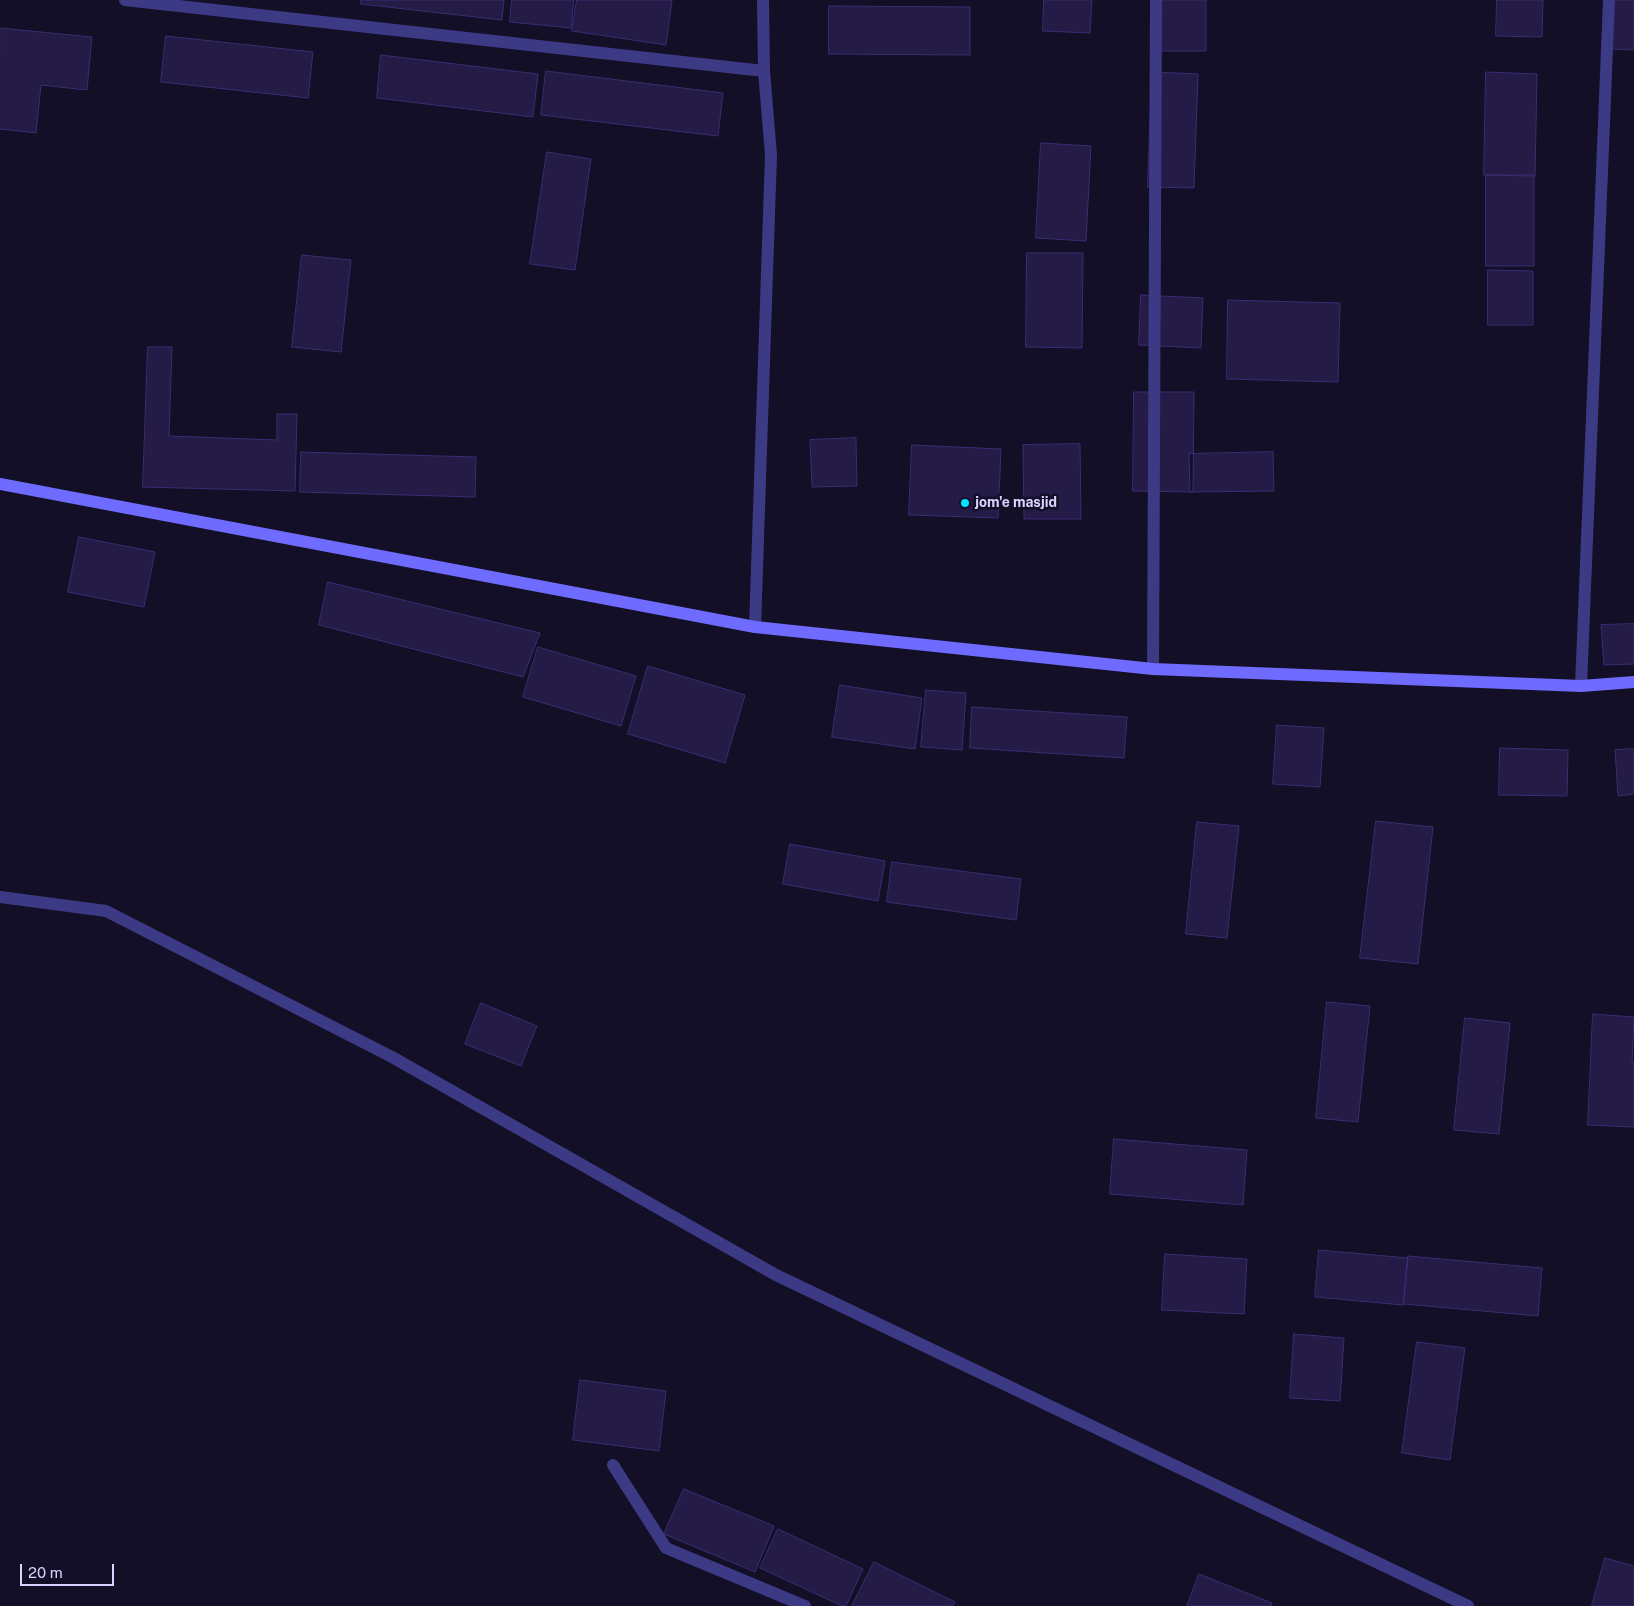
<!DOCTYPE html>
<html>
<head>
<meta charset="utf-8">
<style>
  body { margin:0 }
  #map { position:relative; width:1634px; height:1606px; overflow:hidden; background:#130f26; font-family:"Public Sans",sans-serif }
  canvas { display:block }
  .scale { position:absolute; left:20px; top:1564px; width:94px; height:22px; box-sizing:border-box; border:2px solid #d9d4ff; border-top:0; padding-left:6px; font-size:15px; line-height:18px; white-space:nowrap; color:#d9d4ff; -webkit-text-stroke:4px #130f26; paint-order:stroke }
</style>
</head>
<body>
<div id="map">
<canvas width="1634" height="1606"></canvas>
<div class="scale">20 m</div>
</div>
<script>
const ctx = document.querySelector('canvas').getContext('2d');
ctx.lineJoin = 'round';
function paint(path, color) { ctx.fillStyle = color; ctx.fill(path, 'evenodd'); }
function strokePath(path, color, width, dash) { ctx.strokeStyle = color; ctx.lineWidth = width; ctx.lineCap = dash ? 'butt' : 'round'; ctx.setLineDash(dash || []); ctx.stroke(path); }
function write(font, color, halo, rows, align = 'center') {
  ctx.font = font + ' "Public Sans",sans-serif'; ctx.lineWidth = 5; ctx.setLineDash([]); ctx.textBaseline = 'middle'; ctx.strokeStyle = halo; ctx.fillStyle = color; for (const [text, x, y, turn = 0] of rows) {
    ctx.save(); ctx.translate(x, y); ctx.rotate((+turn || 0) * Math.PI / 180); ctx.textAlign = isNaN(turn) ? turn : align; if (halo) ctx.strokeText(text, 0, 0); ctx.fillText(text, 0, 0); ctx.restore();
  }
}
const building = new Path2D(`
  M361,0H504L502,20L361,4Z
  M512,0H574L571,28L510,22Z
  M577,0H672L666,45L572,31Z
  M1044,0H1092L1090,33L1043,31Z
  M1156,0H1206V51H1156Z
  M1497,0H1543L1542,37L1496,36Z
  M1612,0H1634V50L1610,49Z
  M829,6L970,7V55L829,54Z
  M0,28L92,37L87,90L41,85L36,133L0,129Z
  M166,36L313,52L308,98L161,82Z
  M381,55L538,74L533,117L377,98Z
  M546,71L723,93L718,136L541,115Z
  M1152,72L1198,74L1194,188L1148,187Z
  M1486,72L1537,74L1535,176L1484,175Z
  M1041,143L1091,146L1086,241L1036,238Z
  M547,152L591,159L575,270L530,264Z
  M1486,175H1534V266H1486Z
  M1027,253H1083L1082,348L1026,347Z
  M302,255L351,260L341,352L292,347Z
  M1488,270L1533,271V325H1488Z
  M1141,295L1203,298L1201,348L1139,345Z
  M1228,300L1340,303L1338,382L1227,379Z
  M148,347H172L169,436L277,440V414H297L295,491L143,487Z
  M1134,392H1194L1193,492L1133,491Z
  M856,438L857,486L812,487L810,440Z
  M1080,444L1081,519H1024L1023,445Z
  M912,445L1001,449L998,518L909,515Z
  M301,452L476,457L475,497L300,492Z
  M1273,452L1274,491L1190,492L1189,454Z
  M79,537L155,552L144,607L68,592Z
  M328,582L540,633L523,677L319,625Z
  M1634,624V664L1604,665L1601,625Z
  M538,647L636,676L621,726L523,697Z
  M648,666L745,695L725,763L628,734Z
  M840,685L922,698L915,749L832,737Z
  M926,690L966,693L962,750L921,747Z
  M972,707L1127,717L1124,758L970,748Z
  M1277,725L1324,728L1320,787L1273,784Z
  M1500,748L1568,750L1567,796L1499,795Z
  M1634,749V794L1618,796L1615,750Z
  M1376,821L1433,827L1418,964L1360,958Z
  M1197,822L1239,826L1227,938L1186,934Z
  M790,844L885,861L878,901L783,884Z
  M892,862L1021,879L1016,920L887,902Z
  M1327,1002L1370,1006L1358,1122L1316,1118Z
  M481,1003L537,1026L521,1066L465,1044Z
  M1593,1014L1634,1017L1632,1062H1634V1127L1588,1125Z
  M1465,1018L1510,1023L1499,1134L1454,1130Z
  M1114,1139L1247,1150L1243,1205L1110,1194Z
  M1319,1250L1408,1258L1403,1305L1315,1297Z
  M1165,1254L1247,1259L1244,1314L1162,1310Z
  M1408,1256L1542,1268L1538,1316L1404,1304Z
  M1294,1334L1344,1338L1340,1401L1290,1398Z
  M1417,1342L1465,1348L1450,1460L1402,1453Z
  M580,1380L666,1391L659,1451L573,1440Z
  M684,1489L774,1526L755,1572L664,1534Z
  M778,1529L863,1569L846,1606H842L760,1568Z
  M1605,1558L1634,1566V1606H1592Z
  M874,1562L955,1602L953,1606H852Z
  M1199,1574L1272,1603L1271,1606H1187Z`);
const street = new Path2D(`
  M125,0L764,71
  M755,627L771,155L764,71L763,0
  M1153,669L1156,0
  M1581,686L1609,0
  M0,897L106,911L392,1057L776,1275L1468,1606
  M613,1465L666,1548L805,1606`);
const secondary = new Path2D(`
  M0,484L755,627L1153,669L1581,686L1634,682`);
const markers = [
  [965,503,5,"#00e5ff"]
];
const poiNames = [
  ["jom'e masjid",975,503]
];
paint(building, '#241b47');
strokePath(building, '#3b2d73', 1);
strokePath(street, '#3d3a85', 12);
strokePath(secondary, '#6f6bff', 12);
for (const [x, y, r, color] of markers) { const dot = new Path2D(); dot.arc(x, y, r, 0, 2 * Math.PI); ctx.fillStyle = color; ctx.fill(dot); strokePath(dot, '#130f26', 2); }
write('bold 14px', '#d9d4ff', '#130f26', poiNames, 'left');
</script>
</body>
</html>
